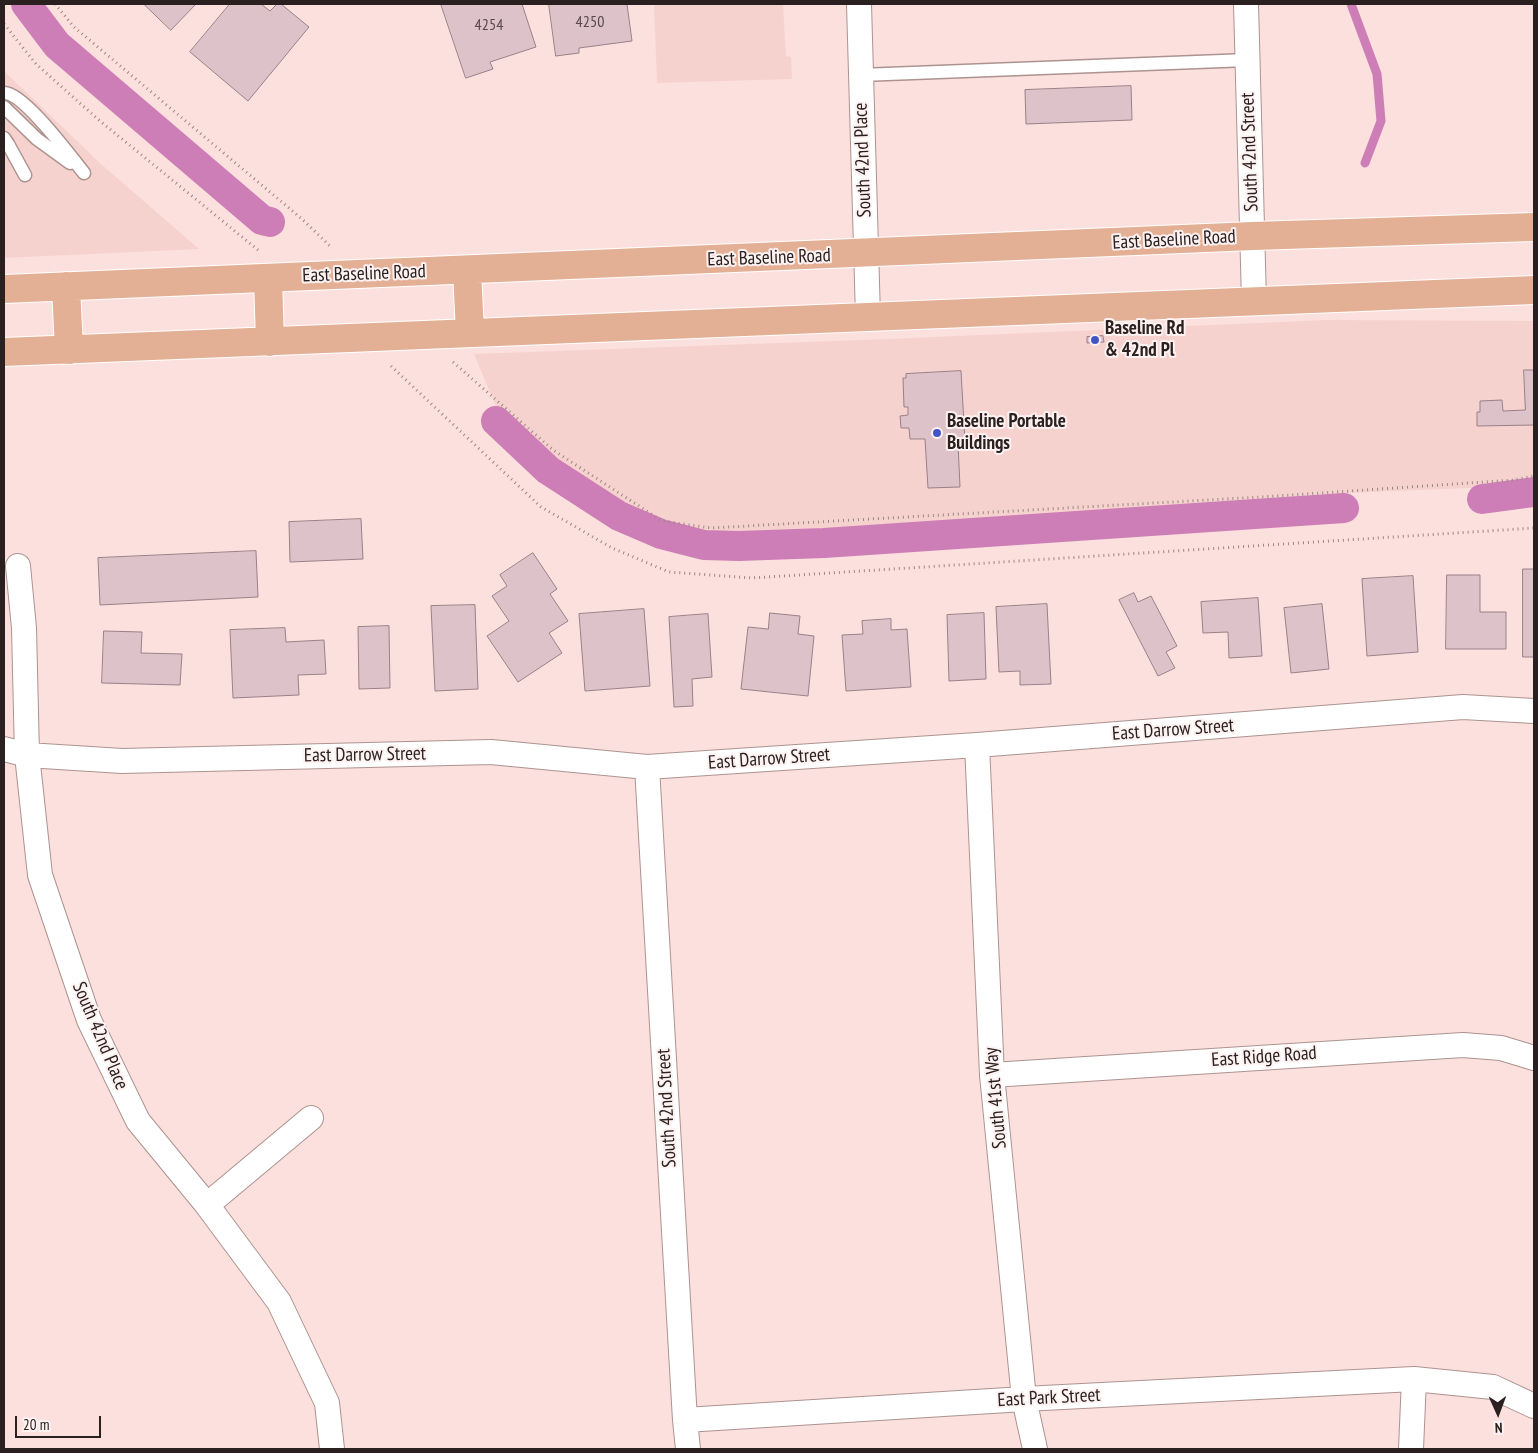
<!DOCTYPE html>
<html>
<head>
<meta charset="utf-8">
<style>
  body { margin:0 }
  #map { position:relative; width:1538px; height:1453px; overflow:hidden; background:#fce0de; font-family:"PT Sans Narrow",sans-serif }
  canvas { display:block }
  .frame { position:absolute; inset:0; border:5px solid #2a201f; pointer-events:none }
  .north { position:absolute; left:1473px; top:1388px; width:50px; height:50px; -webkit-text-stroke:4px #fdf2f1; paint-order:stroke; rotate:178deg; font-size:14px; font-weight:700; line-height:20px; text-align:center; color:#2a201f }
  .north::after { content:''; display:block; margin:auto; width:18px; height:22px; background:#2a201f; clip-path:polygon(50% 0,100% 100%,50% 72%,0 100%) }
  .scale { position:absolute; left:15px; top:1416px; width:86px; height:22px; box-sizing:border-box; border:2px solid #2a201f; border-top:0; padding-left:6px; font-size:15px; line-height:18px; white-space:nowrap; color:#2a201f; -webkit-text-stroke:4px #fdf2f1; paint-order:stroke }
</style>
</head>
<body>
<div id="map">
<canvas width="1538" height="1453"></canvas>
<div class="frame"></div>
<div class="north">N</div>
<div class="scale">20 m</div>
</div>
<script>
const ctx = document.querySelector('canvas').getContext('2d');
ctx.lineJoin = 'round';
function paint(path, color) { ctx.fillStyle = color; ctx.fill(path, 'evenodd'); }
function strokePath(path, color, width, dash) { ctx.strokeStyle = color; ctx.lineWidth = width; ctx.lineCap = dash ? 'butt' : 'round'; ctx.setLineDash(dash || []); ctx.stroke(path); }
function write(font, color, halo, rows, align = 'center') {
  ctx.font = font + ' "PT Sans Narrow",sans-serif'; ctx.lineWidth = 4; ctx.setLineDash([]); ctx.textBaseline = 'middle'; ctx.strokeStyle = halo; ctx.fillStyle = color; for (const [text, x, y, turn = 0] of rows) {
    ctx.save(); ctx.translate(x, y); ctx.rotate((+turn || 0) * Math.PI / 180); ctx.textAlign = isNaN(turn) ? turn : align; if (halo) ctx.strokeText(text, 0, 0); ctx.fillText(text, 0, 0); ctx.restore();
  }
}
const built = new Path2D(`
  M654,4H783L786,56L791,57L792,79L657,83Z
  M4,71L101,164L199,249L4,258Z
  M1327,320L1534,321V481L1492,487L1324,494L989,518L733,534L693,533L657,522L601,493L502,421L474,354L888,339Z`);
const stream = new Path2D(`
  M1351,4L1377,74L1381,121L1365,163`);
const canal = new Path2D(`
  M26,4L57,45L262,220L270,222
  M496,421L548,470L619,516L661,534L704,545L739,546L824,543L1344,508
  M1482,499L1534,492`);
const building = new Path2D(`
  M144,4H196L171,30Z
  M230,4H261L270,11L277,4H281L309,27L248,101L190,52Z
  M441,4H522L536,47L490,62L493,69L466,78Z
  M549,4H627L632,41L579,48V53L556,56Z
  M1131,86L1132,120L1026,124L1025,90Z
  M1103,336L1104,342L1087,343V337Z
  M1524,370H1534V425L1477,426V412H1480V401L1502,400L1503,411L1525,410Z
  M961,371L965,442L958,443L960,487L928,488L925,439H910L909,428H901L900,416L908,415V407H904L903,378H906V374Z
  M361,519L363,559L290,562L289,522Z
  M256,551L258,597L100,605L98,558Z
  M533,553L557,589L550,594L568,621L549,633L562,653L518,682L487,636L509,621L492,596L507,586L500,575Z
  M1523,569H1534V657H1523Z
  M1447,575H1480V612H1506V649H1446Z
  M1413,576L1418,652L1367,656L1362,579Z
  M1134,593L1138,602L1151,596L1177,646L1166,652L1175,668L1158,676L1119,600Z
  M1258,598L1262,656L1229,658L1228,632L1203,633L1201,602Z
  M1047,604L1051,684L1020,685V671L999,672L996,607Z
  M1322,604L1329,669L1291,673L1284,608Z
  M475,605L478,689L435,691L431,606Z
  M644,609L650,686L585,691L579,614Z
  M770,613L800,616L798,634L814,636L808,696L741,689L748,627L768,629Z
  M984,613L986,679L949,681L947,615Z
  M708,614L712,677L692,679L693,706L674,707L669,617Z
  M891,619V630L907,629L911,687L846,691L842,635L863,634L862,621Z
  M389,626L390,688L359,689L358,627Z
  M285,628L286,642L324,640L326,674L298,675L299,695L233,698L230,630Z
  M104,631L142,632L141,653L182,654L180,685L102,683Z`);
const path = new Path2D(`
  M55,4L74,27L302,219L330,246
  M4,24L36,64L100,121L258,250
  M453,362L553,450L662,521L711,528L1261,497L1514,480L1534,476
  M391,366L541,507L612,548L669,572L752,578L1534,528`);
const lane = new Path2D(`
  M861,75L1248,60
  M4,93C23,92 71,157 84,173
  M4,107L37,139L70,163
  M4,138L8,144L25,175`);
const street = new Path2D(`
  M859,4L868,317
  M1246,4L1254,301
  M18,566L24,628L27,755L40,875L89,1020L138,1121L207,1205L279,1302L327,1403L332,1449
  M977,745L992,1075L1024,1399L1035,1449
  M4,749L27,755L122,761L491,752L647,767L977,745L1463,707L1534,711
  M647,767L685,1420L688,1449
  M992,1075L1463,1045L1501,1048L1534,1058
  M207,1205L311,1118
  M685,1420L1024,1399L1414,1379L1493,1387L1534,1406
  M1411,1449L1414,1379`);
const primary = new Path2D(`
  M467,270L470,333
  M268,278L270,342
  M66,286L69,350
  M4,289L1253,236L1534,227
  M4,352L1534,290`);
const markers = [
  [1095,340,5,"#4155c9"],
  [937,433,5,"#4155c9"]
];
const numberNames = [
  ["4250",590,22],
  ["4254",489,25]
];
const streetNames = [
  ["South 42nd Street",1250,152,-92],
  ["South 42nd Place",863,160,-92],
  ["East Baseline Road",1174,240,-3],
  ["East Baseline Road",769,258,-2],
  ["East Baseline Road",364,274,-2],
  ["East Darrow Street",1173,730,-4],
  ["East Darrow Street",365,755,-1],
  ["East Darrow Street",769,759,-4],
  ["South 42nd Place",100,1036,67],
  ["East Ridge Road",1264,1057,-4],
  ["South 41st Way",996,1098,-95],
  ["South 42nd Street",667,1108,-93],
  ["East Park Street",1049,1398,-3]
];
const poiNames = [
  ["Baseline Rd",1105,329],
  ["& 42nd Pl",1105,351],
  ["Baseline Portable",947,422],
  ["Buildings",947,444]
];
paint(built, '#f6d2ce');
strokePath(stream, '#ce7eb6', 9);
strokePath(canal, '#ce7eb6', 30);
paint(building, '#ddc2c9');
strokePath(building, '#998187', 1);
strokePath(lane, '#ac9390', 15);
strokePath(street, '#ac9390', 26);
strokePath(primary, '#fff', 30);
strokePath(path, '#9b8786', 3, [1, 4]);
strokePath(lane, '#fff', 12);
strokePath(street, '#fff', 24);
strokePath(primary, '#e4b095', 28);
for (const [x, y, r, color] of markers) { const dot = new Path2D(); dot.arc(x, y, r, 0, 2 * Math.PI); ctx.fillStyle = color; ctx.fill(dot); strokePath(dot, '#fdf2f1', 2); }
write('16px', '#57484a', null, numberNames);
write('19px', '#2a201f', '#fdf2f1', streetNames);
write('bold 19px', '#2a201f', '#fdf2f1', poiNames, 'left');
</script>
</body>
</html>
